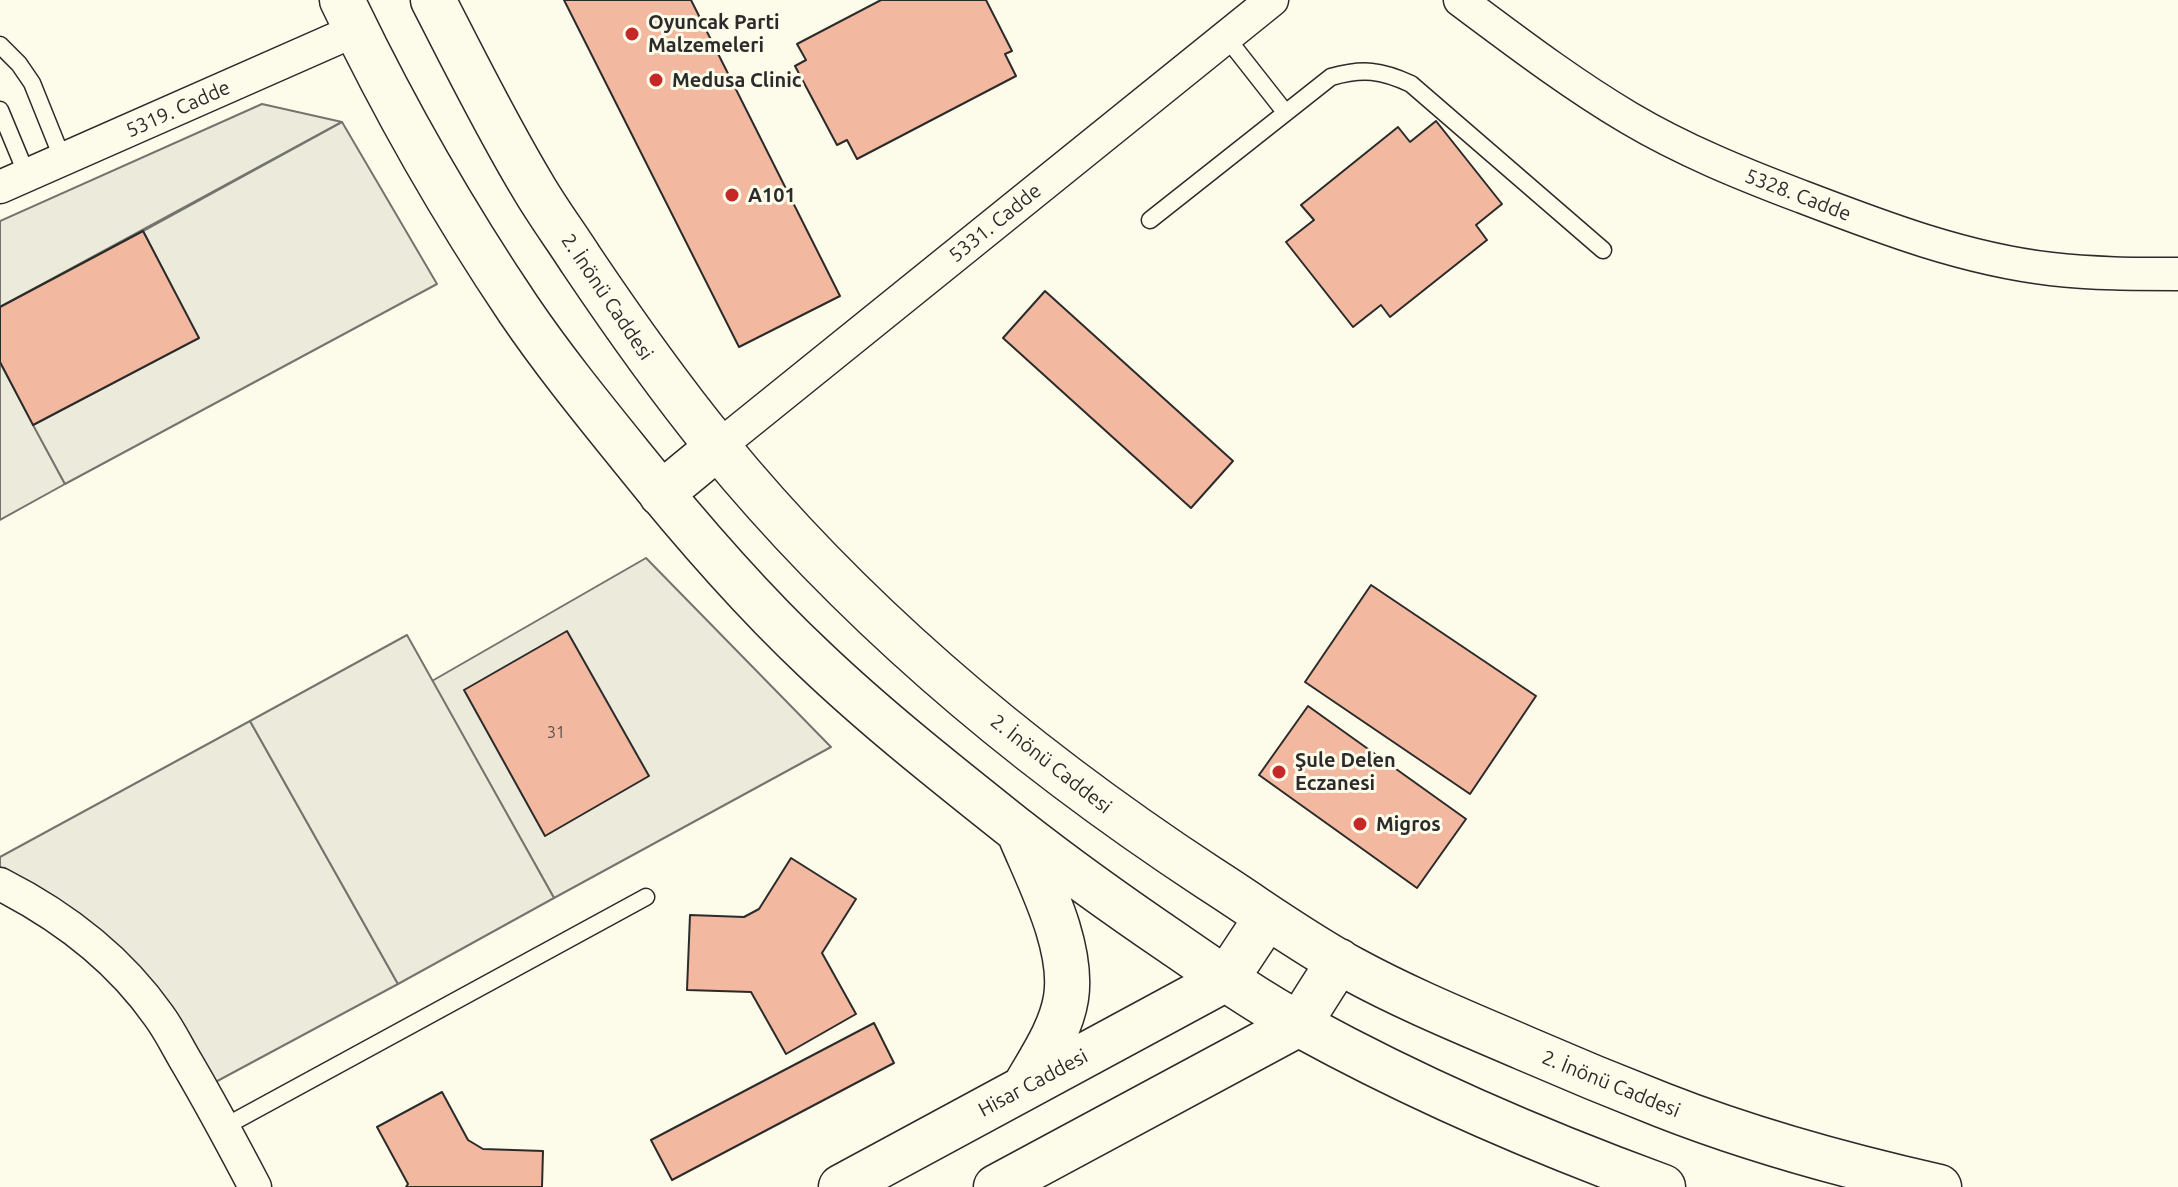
<!DOCTYPE html>
<html>
<head>
<meta charset="utf-8">
<style>
  body { margin:0 }
  canvas { display:block; background:#fdfbea }
</style>
</head>
<body>
<canvas width="2178" height="1187"></canvas>
<script>
const ctx = document.querySelector('canvas').getContext('2d');
ctx.lineJoin = 'round';
function paint(path, color) { ctx.fillStyle = color; ctx.fill(path, 'evenodd'); }
function strokePath(path, color, width, dash) { ctx.strokeStyle = color; ctx.lineWidth = width; ctx.lineCap = dash ? 'butt' : 'round'; ctx.setLineDash(dash || []); ctx.stroke(path); }
function write(font, color, halo, rows, align = 'center') {
  ctx.font = font + ' Ubuntu,sans-serif'; ctx.lineWidth = 6; ctx.setLineDash([]); ctx.textBaseline = 'middle'; ctx.strokeStyle = halo; ctx.fillStyle = color; for (const [text, x, y, turn = 0] of rows) {
    ctx.save(); ctx.translate(x, y); ctx.rotate((+turn || 0) * Math.PI / 180); ctx.textAlign = isNaN(turn) ? turn : align; if (halo) ctx.strokeText(text, 0, 0); ctx.fillText(text, 0, 0); ctx.restore();
  }
}
const green = new Path2D(`
  M262,104L342,122L0,307V221Z
  M0,362L65,484L0,520Z
  M646,558L831,747L554,898L432,681Z
  M250,721L398,984L208,1086L162,1008L0,870V857Z`);
const parking = new Path2D(`
  M342,122L437,284L65,484L33,425L198,338L143,231Z
  M407,635L554,898L398,984L250,721Z`);
const building = new Path2D(`
  M564,0H691L840,296L739,347Z
  M881,0H986L1012,51L1005,54L1016,76L857,159L847,140L837,145L795,66L806,60L797,44Z
  M1436,121L1502,204L1476,225L1487,240L1390,317L1381,305L1353,327L1286,242L1314,220L1301,205L1398,127L1410,142Z
  M143,231L199,338L33,425L0,362V307Z
  M1045,291L1233,461L1191,508L1003,338Z
  M1371,585L1536,696L1470,794L1305,682Z
  M567,631L649,776L545,836L464,690Z
  M1308,706L1466,819L1417,888L1259,775Z
  M791,858L856,899L822,953L856,1014L786,1054L751,992L687,990L690,915L744,917L759,909Z
  M874,1023L894,1063L672,1180L651,1140Z
  M442,1092L468,1140L483,1149L543,1151L542,1187H406L408,1184L377,1127Z`);
const lane = new Path2D(`
  M1226,37L1285,112
  M0,45L19,64L32,83L63,160
  M0,110L27,175
  M1150,220L1331,77C1363,68 1381,70 1411,84L1603,250
  M224,1127L646,897`);
const street = new Path2D(`
  M1460,0C1515,41 1570,83 1629,118C1683,150 1742,174 1800,196C1881,227 1964,259 2051,269C2093,274 2136,274 2178,274
  M0,187L356,30
  M718,447L1272,0
  M0,884C61,915 119,959 159,1016C170,1031 178,1048 187,1063C211,1104 233,1145 255,1187`);
const secondary = new Path2D(`
  M342,0C393,107 453,212 519,310C553,360 592,408 630,455C687,526 748,597 814,659C878,720 948,775 1017,830C1068,870 1120,907 1173,943C1215,972 1258,1002 1304,1027C1419,1090 1540,1142 1663,1187
  M433,0C465,62 496,125 532,185C547,211 565,235 581,260C624,324 668,386 716,445C855,615 1026,758 1209,878C1256,908 1302,942 1352,969C1407,999 1466,1023 1524,1048C1570,1068 1616,1087 1662,1105C1751,1140 1846,1166 1939,1187
  M661,494L718,447
  M1021,837C1040,882 1074,947 1066,998C1061,1030 1040,1060 1024,1088
  M841,1187L1226,979L1267,917
  M996,1187L1299,1024L1339,961`);
const markers = [
  [632,34,8,"#c62828"],
  [656,80,8,"#c62828"],
  [732,195,8,"#c62828"],
  [1279,772,8,"#c62828"],
  [1360,824,8,"#c62828"]
];
const numberNames = [
  ["31",556,733]
];
const poiNames = [
  ["Oyuncak Parti",648,22],
  ["Malzemeleri",648,45],
  ["Medusa Clinic",672,80],
  ["A101",748,195],
  ["Şule Delen",1295,760],
  ["Eczanesi",1295,783],
  ["Migros",1376,824]
];
const streetNames = [
  ["5319. Cadde",178,109,-24],
  ["5328. Cadde",1798,195,21],
  ["5331. Cadde",995,223,-39],
  ["2. İnönü Caddesi",607,297,56],
  ["2. İnönü Caddesi",1051,764,38],
  ["Hisar Caddesi",1033,1083,-28],
  ["2. İnönü Caddesi",1611,1084,22]
];
paint(green, '#ecebdb');
strokePath(green, '#74746e', 2);
paint(parking, '#eceadb');
strokePath(parking, '#74746e', 2);
paint(building, '#f2b8a0');
strokePath(building, '#2b2b2b', 2);
strokePath(lane, '#2b2b2b', 19);
strokePath(street, '#2b2b2b', 35);
strokePath(secondary, '#2b2b2b', 47);
strokePath(lane, '#fdfbea', 16);
strokePath(street, '#fdfbea', 32);
strokePath(secondary, '#fdfbea', 44);
for (const [x, y, r, color] of markers) { const dot = new Path2D(); dot.arc(x, y, r, 0, 2 * Math.PI); ctx.fillStyle = color; ctx.fill(dot); strokePath(dot, '#fdfbea', 3); }
write('16px', '#5d4e48', null, numberNames);
write('bold 20px', '#2b2b2b', '#fdfbea', poiNames, 'left');
write('20px', '#2b2b2b', '#fdfbea', streetNames);
</script>
</body>
</html>
